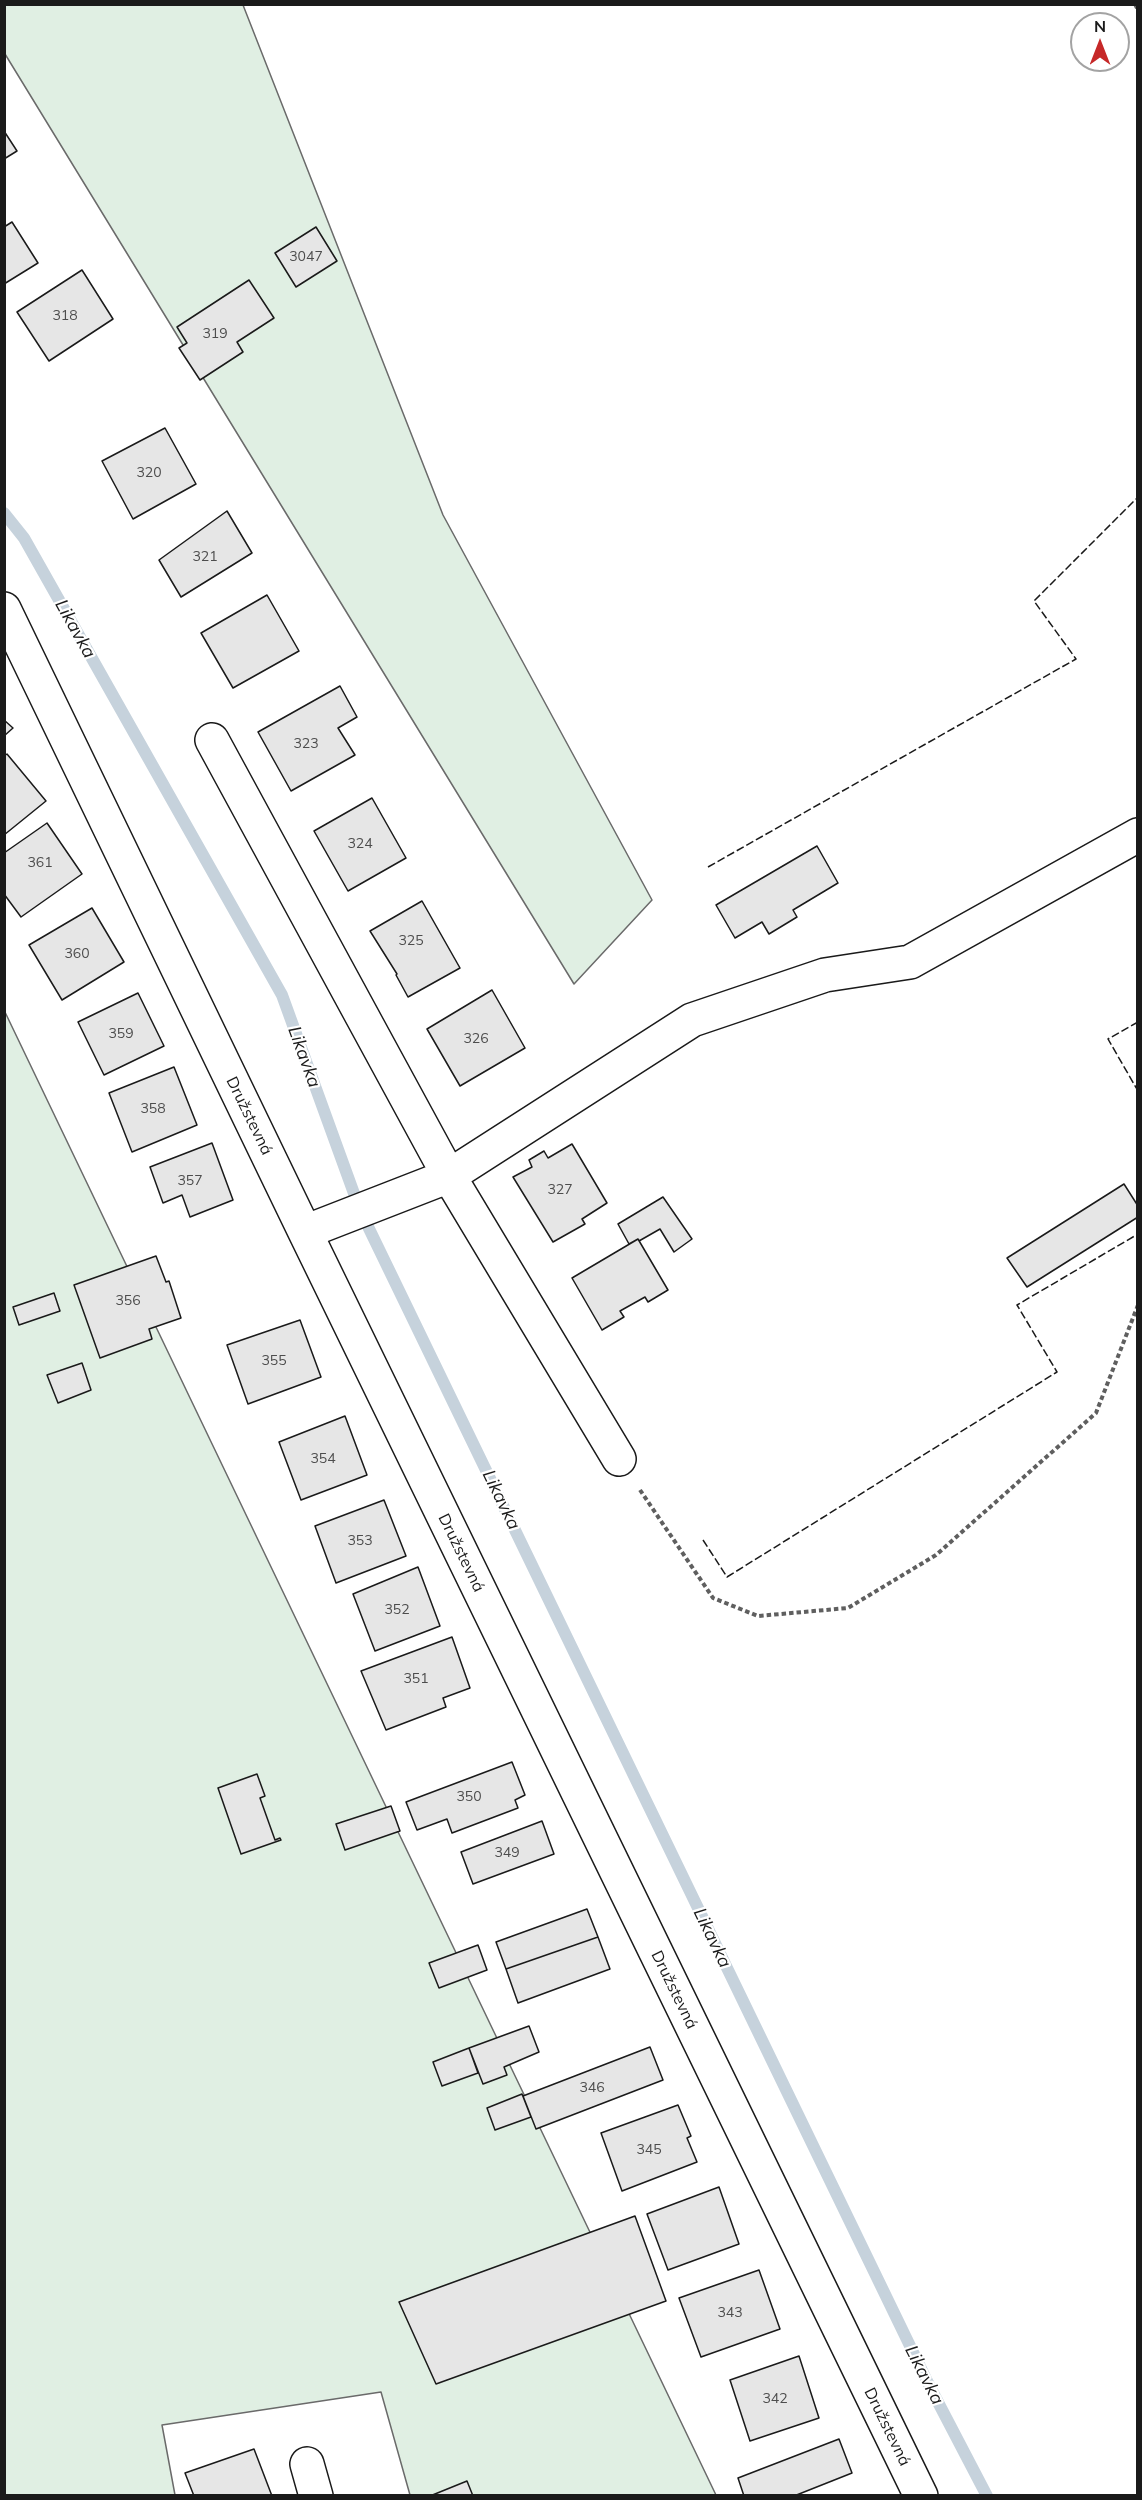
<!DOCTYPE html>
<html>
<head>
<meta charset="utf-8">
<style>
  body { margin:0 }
  #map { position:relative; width:1142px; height:2500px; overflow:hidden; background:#fff; font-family:Mulish,sans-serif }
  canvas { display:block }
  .frame { position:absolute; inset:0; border:6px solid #1a1a1a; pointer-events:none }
  .north { position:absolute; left:1070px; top:12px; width:60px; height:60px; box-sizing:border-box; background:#fff; border:2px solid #a3a3a3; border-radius:50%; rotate:0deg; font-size:16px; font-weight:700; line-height:24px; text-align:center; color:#1a1a1a }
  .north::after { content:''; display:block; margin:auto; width:21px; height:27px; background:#c62828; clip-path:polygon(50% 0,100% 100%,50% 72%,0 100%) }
</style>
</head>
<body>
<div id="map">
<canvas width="1142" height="2500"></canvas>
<div class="frame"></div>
<div class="north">N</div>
</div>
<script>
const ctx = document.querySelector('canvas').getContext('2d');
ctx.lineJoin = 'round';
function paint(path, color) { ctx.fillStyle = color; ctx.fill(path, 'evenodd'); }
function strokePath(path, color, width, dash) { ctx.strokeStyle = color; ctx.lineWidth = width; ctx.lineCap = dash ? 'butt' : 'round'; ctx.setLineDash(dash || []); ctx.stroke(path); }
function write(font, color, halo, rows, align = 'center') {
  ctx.font = font + ' Mulish,sans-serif'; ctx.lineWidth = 4.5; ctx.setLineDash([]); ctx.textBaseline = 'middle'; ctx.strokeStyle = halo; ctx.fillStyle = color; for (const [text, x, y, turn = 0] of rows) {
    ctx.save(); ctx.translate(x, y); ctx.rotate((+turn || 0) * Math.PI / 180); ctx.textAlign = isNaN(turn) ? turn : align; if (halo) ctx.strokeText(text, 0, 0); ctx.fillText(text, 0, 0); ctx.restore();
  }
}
const green = new Path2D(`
  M5,5H243L443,515L652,900L574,984L5,54Z
  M4,1010L716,2495H410L381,2392L162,2425L175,2495H5Z`);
const stream = new Path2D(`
  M4,513L24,538L282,995L360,1210L928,2383L987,2496`);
const building = new Path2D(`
  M4,131L17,151L4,159Z
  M12,222L38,263L4,284V227Z
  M316,227L337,261L296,287L275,253Z
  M82,270L113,319L49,361L17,312Z
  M249,280L274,318L237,342L243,352L200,380L179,348L187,343L177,327Z
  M165,428L196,484L133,519L102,461Z
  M227,511L252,553L181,597L159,560Z
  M267,595L299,651L233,688L201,633Z
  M340,686L357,717L338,728L355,755L291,791L258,732Z
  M4,720L13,728L4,736Z
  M7,754L46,801L4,835V756Z
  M372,798L406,858L348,891L314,831Z
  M47,823L82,874L21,917L4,894V853Z
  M817,846L838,883L793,910L797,917L769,934L762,922L735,938L716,905Z
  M422,901L460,968L408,997L396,975L397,974L370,931Z
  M92,908L124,962L62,1000L29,945Z
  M492,990L525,1048L460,1086L427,1029Z
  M138,993L164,1046L104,1075L78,1022Z
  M174,1067L197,1125L132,1152L109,1093Z
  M212,1143L233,1200L190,1217L182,1195L163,1203L150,1167Z
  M572,1144L607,1203L582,1219L585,1224L553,1242L513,1177L532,1167L529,1160L544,1151L548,1158Z
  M1124,1184L1138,1206V1217L1027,1287L1007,1258Z
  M663,1197L692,1239L674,1252L660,1229L639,1241L638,1239L629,1244L618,1224Z
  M638,1239L668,1290L648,1302L645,1297L620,1311L624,1317L602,1330L572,1278Z
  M156,1256L166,1282L169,1281L181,1318L149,1329L152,1339L100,1358L74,1285Z
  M54,1293L60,1311L19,1325L13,1307Z
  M300,1320L321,1377L248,1404L227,1345Z
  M82,1363L91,1390L58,1403L47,1375Z
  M345,1416L367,1475L301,1500L279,1442Z
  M384,1500L406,1556L336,1583L315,1526Z
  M418,1567L440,1626L375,1651L353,1594Z
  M452,1637L470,1688L443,1698L446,1707L386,1730L361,1671Z
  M512,1762L525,1795L515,1800L518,1808L452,1833L447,1819L417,1830L406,1802Z
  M257,1774L265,1796L260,1798L275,1840L280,1838L281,1840L241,1854L218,1788Z
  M391,1806L400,1831L345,1850L336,1824Z
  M542,1821L554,1854L473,1884L461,1852Z
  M587,1909L598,1937L506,1969L496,1942Z
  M598,1937L610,1969L518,2003L506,1969Z
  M478,1945L487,1970L439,1988L429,1963Z
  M529,2026L539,2052L504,2067L507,2075L483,2084L469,2048Z
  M650,2047L663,2080L536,2129L523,2096Z
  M469,2048L478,2073L442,2086L433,2062Z
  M522,2094L531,2117L495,2130L487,2108Z
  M678,2105L691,2136L687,2138L697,2162L622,2191L601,2133Z
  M719,2187L739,2244L668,2270L647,2214Z
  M635,2216L666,2301L436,2384L399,2302Z
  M759,2270L780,2329L701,2357L679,2298Z
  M799,2356L819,2418L750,2441L730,2380Z
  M839,2439L852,2473L794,2496H744L738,2478Z
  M254,2449L272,2496H194L185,2473Z
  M467,2481L473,2496H430Z`);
const path = new Path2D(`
  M1135,4L1138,10
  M640,1490L713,1598L758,1616L848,1608L936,1555L1096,1413L1138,1305`);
const street = new Path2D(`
  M4,609L305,1232L921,2496
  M212,740L449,1176L305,1232
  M619,1459L449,1176L692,1020L825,975L910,962L1138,835
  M307,2464L316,2496`);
const fence = new Path2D(`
  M708,867L1076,659L1034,601L1138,497
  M1138,1022L1108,1039L1138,1091
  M703,1540L727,1577L1057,1372L1017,1305L1138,1234`);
const numberNames = [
  ["3047",306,257],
  ["318",65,316],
  ["319",215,334],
  ["320",149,473],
  ["321",205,557],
  ["323",306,744],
  ["324",360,844],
  ["361",40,863],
  ["325",411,941],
  ["360",77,954],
  ["359",121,1034],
  ["326",476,1039],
  ["358",153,1109],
  ["357",190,1181],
  ["327",560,1190],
  ["356",128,1301],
  ["355",274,1361],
  ["354",323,1459],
  ["353",360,1541],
  ["352",397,1610],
  ["351",416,1679],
  ["350",469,1797],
  ["349",507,1853],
  ["346",592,2088],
  ["345",649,2150],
  ["343",730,2313],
  ["342",775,2399]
];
const streetNames = [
  ["Družstevná",249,1116,64],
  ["Družstevná",461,1553,64],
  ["Družstevná",674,1990,64],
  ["Družstevná",887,2427,64]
];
const waterNames = [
  ["Likavka",75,629,61],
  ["Likavka",304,1057,70],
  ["Likavka",501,1500,64],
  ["Likavka",712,1938,64],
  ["Likavka",924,2375,63]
];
paint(green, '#e0efe3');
strokePath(green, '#6a6a6a', 1.5);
strokePath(stream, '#c6d2dc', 12);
paint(building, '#e6e6e6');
strokePath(building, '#1a1a1a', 1.5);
strokePath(street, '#1a1a1a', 36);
strokePath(path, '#5f5f5f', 4, [4.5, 3]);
strokePath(street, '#fff', 33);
strokePath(fence, '#1a1a1a', 1.5, [8, 3]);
write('14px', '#4d4d4d', null, numberNames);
write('16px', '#1a1a1a', '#fff', streetNames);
write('italic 18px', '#1a1a1a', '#fff', waterNames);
</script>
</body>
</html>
